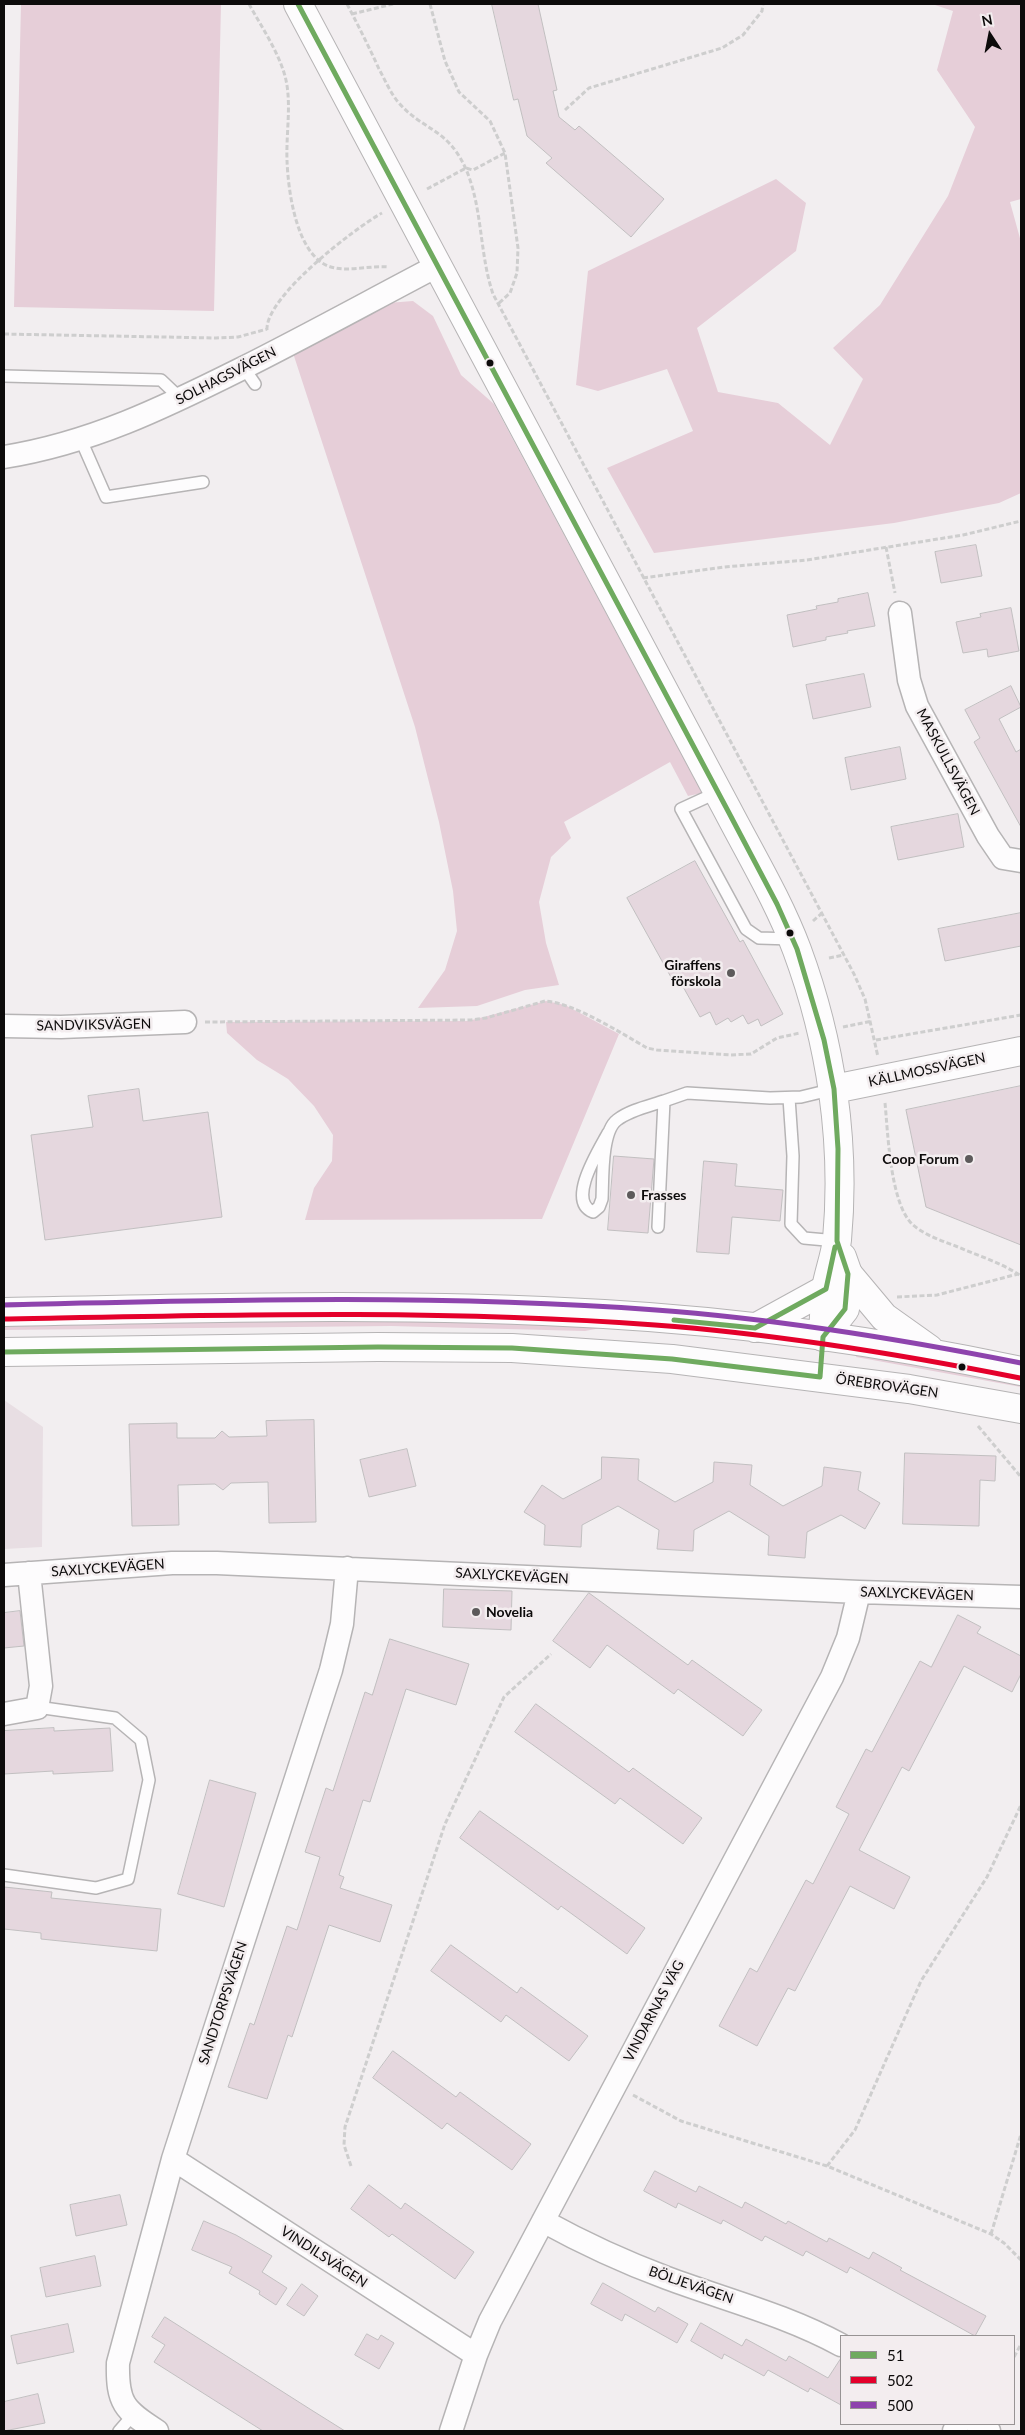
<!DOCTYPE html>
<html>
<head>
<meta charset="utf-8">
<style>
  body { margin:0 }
  #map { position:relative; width:1025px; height:2435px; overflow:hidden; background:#f2eef0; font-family:Lato,sans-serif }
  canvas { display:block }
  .frame { position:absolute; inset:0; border:5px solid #0d0b0b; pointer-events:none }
  .legend { position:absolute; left:840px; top:2335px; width:175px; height:90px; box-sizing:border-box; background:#f3edef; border:1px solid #979394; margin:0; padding:6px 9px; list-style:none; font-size:15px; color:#0d0b0b }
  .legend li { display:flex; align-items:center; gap:10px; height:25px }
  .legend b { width:25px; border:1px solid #979394 }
  .north { position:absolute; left:965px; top:10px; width:50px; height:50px; -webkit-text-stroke:4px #f3edef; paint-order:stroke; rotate:349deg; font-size:14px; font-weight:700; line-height:20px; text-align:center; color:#0d0b0b }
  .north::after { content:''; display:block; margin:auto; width:18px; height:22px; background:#0d0b0b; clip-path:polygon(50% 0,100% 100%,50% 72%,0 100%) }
</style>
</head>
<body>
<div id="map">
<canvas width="1025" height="2435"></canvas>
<div class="frame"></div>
<ul class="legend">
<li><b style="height:6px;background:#6faa5f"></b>51</li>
<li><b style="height:6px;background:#e4002b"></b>502</li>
<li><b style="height:6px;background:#8e44ad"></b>500</li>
</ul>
<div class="north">N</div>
</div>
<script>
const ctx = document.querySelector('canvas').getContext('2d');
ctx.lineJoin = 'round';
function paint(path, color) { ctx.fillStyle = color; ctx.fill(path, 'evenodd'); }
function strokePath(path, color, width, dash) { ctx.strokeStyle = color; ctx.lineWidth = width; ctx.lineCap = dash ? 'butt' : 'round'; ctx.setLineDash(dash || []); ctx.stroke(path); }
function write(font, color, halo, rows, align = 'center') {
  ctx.font = font + ' Lato,sans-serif'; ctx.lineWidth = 5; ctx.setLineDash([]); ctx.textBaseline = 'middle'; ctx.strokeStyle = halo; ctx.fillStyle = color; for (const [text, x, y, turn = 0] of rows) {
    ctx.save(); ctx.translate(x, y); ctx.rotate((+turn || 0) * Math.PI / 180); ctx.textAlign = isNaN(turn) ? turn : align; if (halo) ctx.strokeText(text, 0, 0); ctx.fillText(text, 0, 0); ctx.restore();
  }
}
const built = new Path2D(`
  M4,1400L43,1427L42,1547L4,1549Z`);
const green = new Path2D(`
  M21,4H221L214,311L14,307Z
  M932,4H1021V199L1010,202L1021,242V493L999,503L894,523L654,553L607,468L693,431L667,369L598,391L576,385L588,271L776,179L806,203L796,251L697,328L718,392L778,403L830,445L863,379L833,348L880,305L948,196L975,127L937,70L953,11Z
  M413,301L433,316L461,375L494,404L702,793L688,796L670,762L564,822L571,838L551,857L539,902L546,943L559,985L525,990L477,1006L418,1008L445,970L457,931L453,891L439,822L415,727L293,353L388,303Z
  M546,1001L565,1005L619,1034L542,1219L305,1220L314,1188L332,1161L333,1135L314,1106L288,1079L257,1060L227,1033L226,1022L468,1021Z
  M391,1316L611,1326L585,1331L391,1326L4,1330V1320Z
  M857,1349L1021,1377V1387L856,1357Z`);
const building = new Path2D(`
  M492,4H538L557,90L553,91L559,117L575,130L579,126L664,199L631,237L546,163L552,158L527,136L518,99L514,100Z
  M976,545L982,576L941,583L935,552Z
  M868,593L875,626L847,631L848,633L826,637V640L793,647L787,615L817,609L816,606L838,602V599Z
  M1011,608L1019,651L988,657L987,649L963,653L956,622L981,617L980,614Z
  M864,674L871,707L813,719L806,685Z
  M1011,686L1021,707L999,719L1016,752L1021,749V827L974,742L980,738L965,710Z
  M900,747L906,779L851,790L845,758Z
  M958,814L964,847L898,860L891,827Z
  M695,861L740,942L743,940L783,1014L761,1026L758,1019L748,1024L743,1015L731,1022L728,1018L716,1025L710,1012L700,1017L677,976L672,979L627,898Z
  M1021,913V946L945,961L938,929Z
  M1021,1086V1245L926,1207L906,1110Z
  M139,1089L143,1121L208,1112L222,1217L45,1240L31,1135L93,1127L88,1096Z
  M614,1156L654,1159L648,1233L608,1230Z
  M704,1161L737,1164L735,1186L783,1190L780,1221L732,1217L729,1254L697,1252Z
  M314,1420L316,1522L269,1523L268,1482L231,1483L223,1490L215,1484L178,1485L179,1525L132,1526L129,1424L177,1423V1438H215L222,1431L229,1437L267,1436L266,1421Z
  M407,1449L416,1486L369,1497L360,1460Z
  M905,1453L996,1456L995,1481L980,1480L979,1526L903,1524Z
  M602,1457L639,1459L638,1480L675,1502L713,1482L714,1462L752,1465L750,1485L783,1506L822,1486L824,1467L861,1472L858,1490L880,1503L865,1529L841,1515L807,1532L805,1558L768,1555L769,1536L729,1511L694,1530L693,1551L657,1549L659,1530L618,1506L582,1525L581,1547L544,1545L545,1525L524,1512L542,1485L563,1499L601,1479Z
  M444,1589L512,1591L511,1630L443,1627Z
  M589,1593L688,1665L692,1660L762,1710L743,1736L678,1689L674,1694L607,1645L590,1668L553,1641Z
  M20,1611L24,1646L4,1648V1613Z
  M958,1615L981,1627L977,1633L1021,1656V1674L1012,1692L964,1666L909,1771L902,1767L859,1850L910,1877L894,1909L850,1886L795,1991L788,1988L757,2046L719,2026L750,1968L757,1972L806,1880L813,1884L849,1814L836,1807L866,1749L872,1752L920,1661L931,1667Z
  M390,1639L469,1664L456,1705L406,1689L370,1802L363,1800L339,1875L344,1877L340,1888L392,1905L380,1942L329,1925L292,2037L288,2035L267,2099L228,2087L250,2023L254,2025L287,1926L297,1930L320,1857L305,1852L326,1788L333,1791L365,1692L372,1695Z
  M536,1704L629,1772L633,1768L702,1818L683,1844L620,1798L615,1804L515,1732Z
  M54,1728V1731L110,1728L113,1771L53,1774V1771L4,1774V1731Z
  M210,1780L256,1793L224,1907L178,1894Z
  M480,1811L645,1928L627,1954L561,1906L558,1910L460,1838Z
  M4,1887L52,1892L51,1898L161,1909L157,1951L41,1939V1933L4,1929Z
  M451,1945L517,1993L521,1987L588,2036L569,2061L506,2015L501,2022L431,1971Z
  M393,2051L456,2097L460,2092L531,2144L512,2170L447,2123L442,2129L373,2078Z
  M655,2171L696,2192L699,2186L742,2208L745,2202L786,2224L788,2221L827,2242L829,2238L869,2259L873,2252L902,2268L900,2270L986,2316L975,2336L850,2267L847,2273L806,2251L803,2256L765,2236L762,2241L723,2220L721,2224L678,2203L676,2208L644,2191Z
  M369,2185L401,2209L405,2203L474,2252L455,2279L392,2234L389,2237L351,2209Z
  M120,2195L127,2225L76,2236L70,2205Z
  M204,2221L236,2235L272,2256L262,2272L287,2288L276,2305L259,2294L260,2291L229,2273L232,2267L192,2250Z
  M95,2256L101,2286L46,2297L40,2268Z
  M603,2283L655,2312L658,2307L688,2324L677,2343L625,2314L622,2321L591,2304Z
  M302,2284L318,2296L304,2316L287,2305Z
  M165,2317L313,2411L345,2431H263L154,2362L165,2345L152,2337Z
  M701,2323L742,2346L746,2339L786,2361L789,2356L828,2378L841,2358V2405L810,2388L808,2392L768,2370L764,2376L724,2354L722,2359L691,2341Z
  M68,2324L74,2352L17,2364L11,2336Z
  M367,2334L378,2340L381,2335L394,2343L379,2369L355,2355Z
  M38,2394L45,2423L4,2431V2402Z`);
const path = new Path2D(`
  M249,4C261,26 278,51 285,76C292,102 286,132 287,160C288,190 296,253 328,266C347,273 369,265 389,267
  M347,4C358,25 369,47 379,69C385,80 390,92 398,102C422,130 447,128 465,167C483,207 479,253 493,294L854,974L865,999L878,1057
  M430,4L445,61L459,92L490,121L505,153L518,248L517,273L510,293L498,304
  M352,14L393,4
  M565,110L589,88L722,48L743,35L762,11L763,4
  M427,189L466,168L473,170L505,153
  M267,330C265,297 355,228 382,213
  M4,334L216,338L238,337L267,329
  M886,547L895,593
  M643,578L724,567L807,560L963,535L1021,521
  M813,921L822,913
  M829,958L844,955
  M205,1022L471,1020L486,1018L545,1001C574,1003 621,1033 647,1048L657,1050L731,1055L751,1054L777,1038L800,1033
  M843,1027L872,1021
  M876,1040L1021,1015
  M885,1103C888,1133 890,1204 913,1225C926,1236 943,1241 958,1247C979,1256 1002,1263 1021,1276
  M897,1297L937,1295L1018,1274
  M978,1426L1021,1477
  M633,2095L681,2121L827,2166L991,2234L1004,2243L1021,2260
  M351,2166L344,2145L345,2127L445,1824L504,1697L551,1654
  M827,2166L855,2130L921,1981L987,1877L1021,1805
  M991,2234L1021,2134
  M1014,2357L1021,2344`);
const lane = new Path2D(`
  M244,368L255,384
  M4,376L161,380L181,399
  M81,440L106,497L203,482
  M718,792L681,809L746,929L759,938L792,939
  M789,1098L793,1156L791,1224L804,1238L837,1241
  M608,1133C599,1150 566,1201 593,1212L599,1207L602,1199C603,1180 601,1132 617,1120C630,1110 649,1106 664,1101
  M658,1227L664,1101L687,1093L770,1098L801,1097L834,1089
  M4,1875L96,1888L128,1879L149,1780L141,1740L115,1718L37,1707
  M119,2431L133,2415`);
const street = new Path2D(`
  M4,457C91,443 163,408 241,369C307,336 372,300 437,266
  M900,613L909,680L917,706L988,836L1003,858L1021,861
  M4,1026L61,1027L185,1022
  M4,1575L172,1563H217L859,1592L1021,1597
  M4,1714L37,1708L41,1686L29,1573
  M173,2159L476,2355
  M543,2221C583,2243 624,2262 667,2278C726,2300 786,2315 841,2345
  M977,2424L989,2431
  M157,2431C124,2410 117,2403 118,2363L173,2159L331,1670L342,1624L347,1568
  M451,2431L476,2355L490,2321L832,1677L848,1638L859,1592
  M954,2431L958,2424`);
const secondary = new Path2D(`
  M298,4L728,811C752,857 779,902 797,950C831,1042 846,1142 837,1240C835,1256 829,1272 826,1288C824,1304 824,1321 823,1337
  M834,1089L1021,1051
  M823,1337L845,1309L848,1274L842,1257`);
const highway = new Path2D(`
  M848,1274L884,1317L929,1349
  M4,1312C204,1308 405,1302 604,1314C744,1322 884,1342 1021,1371
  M755,1328L826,1289
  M4,1352L378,1347L512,1348L672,1359L909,1389L1021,1409`);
const bus1 = new Path2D(`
  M674,1320L755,1328L826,1289L835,1247
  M4,1352L378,1347L512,1348L672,1359L820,1377L823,1337L845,1309L848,1274L837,1241L838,1149L834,1089L824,1040L797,949L777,904L728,811L298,4`);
const bus2 = new Path2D(`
  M4,1319C221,1315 438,1309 655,1325C777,1334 899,1354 1020,1378`);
const bus3 = new Path2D(`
  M4,1305C221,1300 439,1294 656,1310C779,1319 900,1339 1021,1363`);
const markers = [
  [490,363,4.5,"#0d0b0b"],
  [790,933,4.5,"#0d0b0b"],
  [731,973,5,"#5d5a5b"],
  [969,1159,5,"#5d5a5b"],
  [631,1195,5,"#5d5a5b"],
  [962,1367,4.5,"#0d0b0b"],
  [476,1612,5,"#5d5a5b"]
];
const streetNames = [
  ["SOLHAGSVÄGEN",226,376,-27],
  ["MASKULLSVÄGEN",948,762,62],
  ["SANDVIKSVÄGEN",94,1025,-1],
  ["KÄLLMOSSVÄGEN",927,1070,-12],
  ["ÖREBROVÄGEN",887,1386,8],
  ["SAXLYCKEVÄGEN",108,1568,-4],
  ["SAXLYCKEVÄGEN",512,1576,3],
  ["SAXLYCKEVÄGEN",917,1594,2],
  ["SANDTORPSVÄGEN",223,2003,-72],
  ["VINDARNAS VÄG",654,2011,-62],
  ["VINDILSVÄGEN",324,2257,33],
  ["BÖLJEVÄGEN",691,2285,19]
];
const poiNames = [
  ["Giraffens",721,965],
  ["förskola",721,981],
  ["Coop Forum",959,1159],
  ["Frasses",641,1195,"left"],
  ["Novelia",486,1612,"left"]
];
paint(built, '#e8dee3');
paint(green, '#e6ced8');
paint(building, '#e5d7de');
strokePath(building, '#c1bfc0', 1);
strokePath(lane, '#b6b4b5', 14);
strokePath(street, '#b6b4b5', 25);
strokePath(secondary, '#b6b4b5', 30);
strokePath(highway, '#b6b4b5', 30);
strokePath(path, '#cecece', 3, [5, 2.5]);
strokePath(lane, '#fdfcfd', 11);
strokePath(street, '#fdfcfd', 22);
strokePath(secondary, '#fdfcfd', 28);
strokePath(highway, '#fdfcfd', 28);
strokePath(bus1, '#6faa5f', 5);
strokePath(bus2, '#e4002b', 5);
strokePath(bus3, '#8e44ad', 5);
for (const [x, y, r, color] of markers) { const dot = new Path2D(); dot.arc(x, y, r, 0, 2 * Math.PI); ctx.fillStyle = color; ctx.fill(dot); strokePath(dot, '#f3edef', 2); }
write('14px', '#0d0b0b', '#f3edef', streetNames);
write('bold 14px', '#0d0b0b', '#f3edef', poiNames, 'right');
</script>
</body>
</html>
